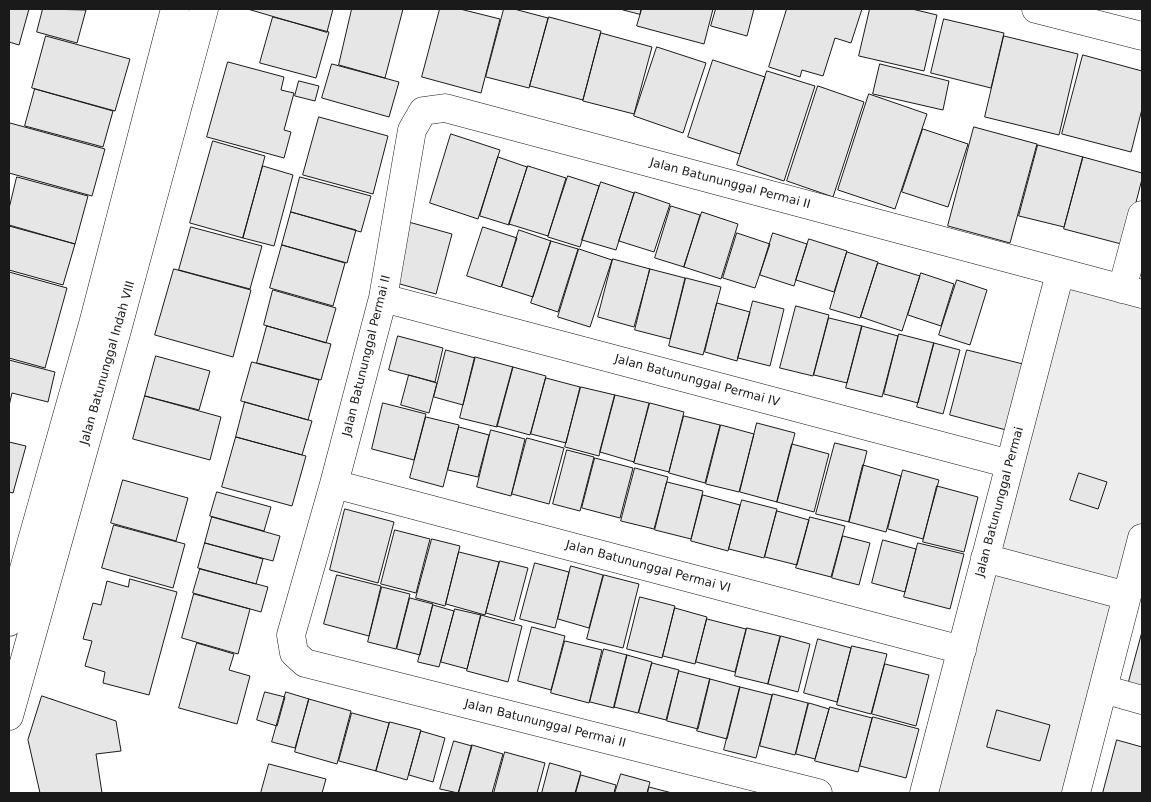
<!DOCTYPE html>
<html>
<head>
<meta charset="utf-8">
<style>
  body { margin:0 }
  #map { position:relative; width:1151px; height:802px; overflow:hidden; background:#fff; font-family:"DejaVu Sans",sans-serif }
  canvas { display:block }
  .frame { position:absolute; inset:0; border:10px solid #1a1a1a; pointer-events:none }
</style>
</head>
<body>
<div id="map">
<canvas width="1151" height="802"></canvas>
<div class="frame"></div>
</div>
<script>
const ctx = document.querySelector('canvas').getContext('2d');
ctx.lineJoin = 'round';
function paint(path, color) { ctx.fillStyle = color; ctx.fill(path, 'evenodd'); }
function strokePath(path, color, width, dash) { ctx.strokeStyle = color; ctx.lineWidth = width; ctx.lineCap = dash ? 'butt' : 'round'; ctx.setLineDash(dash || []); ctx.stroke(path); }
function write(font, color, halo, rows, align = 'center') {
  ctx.font = font + ' "DejaVu Sans",sans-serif'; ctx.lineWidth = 4; ctx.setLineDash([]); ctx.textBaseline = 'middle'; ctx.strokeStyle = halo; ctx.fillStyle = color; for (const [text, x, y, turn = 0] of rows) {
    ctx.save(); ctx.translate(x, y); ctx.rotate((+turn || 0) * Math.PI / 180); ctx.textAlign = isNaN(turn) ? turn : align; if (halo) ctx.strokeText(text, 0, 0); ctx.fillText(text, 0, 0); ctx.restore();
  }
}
const built = new Path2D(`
  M1063,277L1142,298V525L1070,793H930Z`);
const building = new Path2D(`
  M9,9H29L19,45L9,42Z
  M43,9L86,10L77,43L37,32Z
  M248,9H333L327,32Z
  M352,9H403L385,78L339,65Z
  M440,9H460L500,19L481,93L422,77Z
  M504,9H514L548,18L529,88L486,77Z
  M620,9H641L640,14Z
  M642,9H713L704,44L637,26Z
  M716,9H754L747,36L711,26Z
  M787,9H862L851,43L835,38L823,76L802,70L800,77L769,67Z
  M870,9H912L937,15L924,71L859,56Z
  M273,17L329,32L316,78L260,63Z
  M549,17L601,31L583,100L530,86Z
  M944,19L1004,33L991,88L931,73Z
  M601,33L652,47L634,114L583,101Z
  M46,36L130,59L115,111L32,88Z
  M1004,36L1078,54L1059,135L985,117Z
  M657,47L706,63L683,133L634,116Z
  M1083,55L1142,71V109L1131,152L1062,134Z
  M713,60L765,77L740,154L688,137Z
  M228,62L284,77L281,90L294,93L284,130L291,132L284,158L207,137Z
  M332,64L399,82L389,117L322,98Z
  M880,64L949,81L943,110L873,94Z
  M767,71L815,86L784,181L737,165Z
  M299,81L319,86L315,101L295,96Z
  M818,86L864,102L833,197L787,181Z
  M35,89L113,111L103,147L25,126Z
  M869,94L927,114L895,209L838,190Z
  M319,117L388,136L373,194L303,175Z
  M10,123L105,149L92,196L9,173Z
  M974,127L1037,144L1010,243L948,226Z
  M923,129L968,144L948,207L902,192Z
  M451,134L500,150L478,219L430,203Z
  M213,141L265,156L243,238L190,223Z
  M1038,145L1083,157L1064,227L1019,216Z
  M498,157L527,167L509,225L480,216Z
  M1083,157L1142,173V179L1125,245L1064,229Z
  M263,166L293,175L274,246L243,238Z
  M528,166L566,178L548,236L509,224Z
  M568,176L599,186L580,247L548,237Z
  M17,177L88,196L75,244L9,225V209Z
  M300,177L371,196L361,232L291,212Z
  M601,182L634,193L616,250L582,240Z
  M635,192L670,204L654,252L619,241Z
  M671,206L700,215L684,267L655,258Z
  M291,212L356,230L347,263L282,245Z
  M702,212L738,224L721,279L684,267Z
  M405,221L452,234L436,294L389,281Z
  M9,226L75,244L63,285L9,270Z
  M191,227L262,246L250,289L179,270Z
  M483,227L517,238L501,287L467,276Z
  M519,230L551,241L533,297L502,287Z
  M737,233L770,244L755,288L723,278Z
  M773,233L807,244L794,286L760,275Z
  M809,239L847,251L834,292L796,280Z
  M551,241L578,249L558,312L531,303Z
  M282,245L345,263L333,306L270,288Z
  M579,249L612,260L590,327L558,317Z
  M847,252L878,262L860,318L830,309Z
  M613,259L650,269L634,327L598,317Z
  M878,263L920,276L902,331L861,317Z
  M174,269L251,290L233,357L155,335Z
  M650,269L685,278L670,339L635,330Z
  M9,272L67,288L45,368L9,358Z
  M921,273L954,284L941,326L908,315Z
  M686,278L721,287L703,355L669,346Z
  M957,280L987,290L970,345L939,335Z
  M273,290L336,308L326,343L264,325Z
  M753,301L784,309L770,366L738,358Z
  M717,303L750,312L737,361L705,352Z
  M796,306L829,315L813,376L780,368Z
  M829,318L862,326L847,383L814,375Z
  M267,326L331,344L321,380L257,363Z
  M862,326L898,336L882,397L846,388Z
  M899,334L934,343L918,403L884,394Z
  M398,336L443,348L435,382L389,370Z
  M934,343L960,350L943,414L917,407Z
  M446,350L475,358L463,405L434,397Z
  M967,350L1023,364L1006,430L950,415Z
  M156,356L210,371L199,410L145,396Z
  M475,357L513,367L497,427L460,418Z
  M9,360L55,372L48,402L12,393L9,406Z
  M252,362L319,380L308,420L241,401Z
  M513,367L546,376L530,435L497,426Z
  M409,375L437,383L429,413L401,405Z
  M546,378L580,387L566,443L531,434Z
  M581,387L615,395L599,456L565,447Z
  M615,395L649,403L634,462L600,452Z
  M145,396L221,417L210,460L133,439Z
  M245,402L312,421L302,455L236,437Z
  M383,403L426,414L414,460L372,449Z
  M650,403L684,412L669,472L634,463Z
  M684,416L720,425L705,483L669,473Z
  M426,417L459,425L443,487L410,478Z
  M757,423L795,433L777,502L740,492Z
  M721,425L754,434L739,492L706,484Z
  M459,427L489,435L478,477L448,470Z
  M491,430L525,439L511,496L477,487Z
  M236,437L306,456L292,506L222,487Z
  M527,438L564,448L549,504L512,494Z
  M9,442L26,446L13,493L9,492Z
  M835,443L867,451L849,522L816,514Z
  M792,444L829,454L814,512L777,502Z
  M567,450L594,457L580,511L553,504Z
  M595,458L633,468L620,518L582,508Z
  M863,465L901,476L886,532L849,522Z
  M635,468L668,477L654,529L621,521Z
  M903,470L939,480L923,539L888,529Z
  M1079,473L1107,482L1098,509L1070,500Z
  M123,480L188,498L176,541L111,523Z
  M667,482L703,491L691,539L655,530Z
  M937,486L978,497L964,552L923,542Z
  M217,492L271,507L264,531L210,516Z
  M703,495L740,505L728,551L691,541Z
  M742,500L777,509L764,558L729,549Z
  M345,509L394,522L378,583L330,570Z
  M777,511L809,520L797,565L765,557Z
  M212,517L280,536L273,561L205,543Z
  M810,517L845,526L831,577L796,568Z
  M114,525L185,544L173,588L102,568Z
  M395,530L430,539L416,593L381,584Z
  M843,536L870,543L859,585L832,578Z
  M432,539L460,546L445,606L416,598Z
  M883,540L916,549L905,592L872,583Z
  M205,543L263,559L256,584L198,568Z
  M918,543L964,554L950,609L904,597Z
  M459,552L499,562L485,615L446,604Z
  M500,561L528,568L514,621L486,613Z
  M535,563L569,572L555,628L520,619Z
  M571,566L603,575L589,628L558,619Z
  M200,569L268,587L261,612L193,593Z
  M337,575L381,586L369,636L324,624Z
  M604,575L639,584L623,648L587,639Z
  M130,579L177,592L149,695L103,683L105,672L85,666L92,641L83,639L93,603L101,605L107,581L128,587Z
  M382,587L410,594L396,649L368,642Z
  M194,594L250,609L238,654L182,638Z
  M640,597L675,606L662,658L627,649Z
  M410,598L433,604L420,655L397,649Z
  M433,605L454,611L439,667L418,662Z
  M675,608L707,617L695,664L663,656Z
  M455,609L481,615L467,669L441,662Z
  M481,615L522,626L508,682L467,671Z
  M707,619L746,629L735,672L696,662Z
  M532,627L565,636L551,690L518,681Z
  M747,628L780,636L768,684L735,676Z
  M1142,632V689L1128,685Z
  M781,636L810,644L798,692L768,684Z
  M818,639L851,648L837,702L804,693Z
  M565,641L602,650L589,703L551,693Z
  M197,643L234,654L229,670L250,676L237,724L179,708Z
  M852,646L887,654L871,714L837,705Z
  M604,649L627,655L614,708L590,702Z
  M627,655L652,662L638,713L614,707Z
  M652,663L679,670L666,720L639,713Z
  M885,664L929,675L916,726L872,714Z
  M679,671L710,679L698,729L667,721Z
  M710,679L740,687L727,739L697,731Z
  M740,687L772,695L756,758L724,750Z
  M265,692L285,697L277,726L257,720Z
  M286,692L309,699L295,748L272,742Z
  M773,694L808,703L795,755L760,746Z
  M42,696L116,721L121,751L96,754L102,793H40L28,740Z
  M309,699L351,711L337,764L295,752Z
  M809,703L829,709L815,759L796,754Z
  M830,707L872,718L858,772L815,761Z
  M997,710L1050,725L1040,761L987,747Z
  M352,713L389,723L376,771L339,761Z
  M873,717L919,729L906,778L860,766Z
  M390,722L421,730L407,780L376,771Z
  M421,731L445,738L433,782L409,775Z
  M1117,740L1142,747V793H1103Z
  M454,741L472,746L458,793L440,789Z
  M472,745L503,754L492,793H459Z
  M505,752L545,763L537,793H494Z
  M550,763L581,772L575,793H542Z
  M269,764L326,779L322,793H261Z
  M621,774L650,782L647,793H615Z
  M581,775L616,785L614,793H576Z
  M649,787L672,793H648Z`);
const minor = new Path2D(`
  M1036,9L1142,36
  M1122,289L1142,215
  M383,298L1010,464
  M334,484L962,650
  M985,558L1127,596
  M9,622L93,324L175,9
  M1103,689L1142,700
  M9,716L117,330L204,9
  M818,793L305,663L294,653L291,635L334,484L383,298L412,130L423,111L445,108L1142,294
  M924,793L1060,273
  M1076,793L1142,538`);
const streetNames = [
  ["Jalan Batununggal Permai II",730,184,15],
  ["Jalan Batununggal Permai II",367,356,-76],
  ["Jalan Batununggal Indah VIII",108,363,-74],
  ["Jalan Batununggal Permai IV",697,381,15],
  ["Jalan Batununggal Permai",1000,502,-75],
  ["Jalan Batununggal Permai VI",648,567,15],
  ["Jalan Batununggal Permai II",545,724,14]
];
paint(built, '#ededed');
strokePath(built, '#6a6a6a', 1);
paint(building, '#e6e6e6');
strokePath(building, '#1a1a1a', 1);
strokePath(minor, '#1a1a1a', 29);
strokePath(minor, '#fff', 28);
write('12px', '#1a1a1a', '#fff', streetNames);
</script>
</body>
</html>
